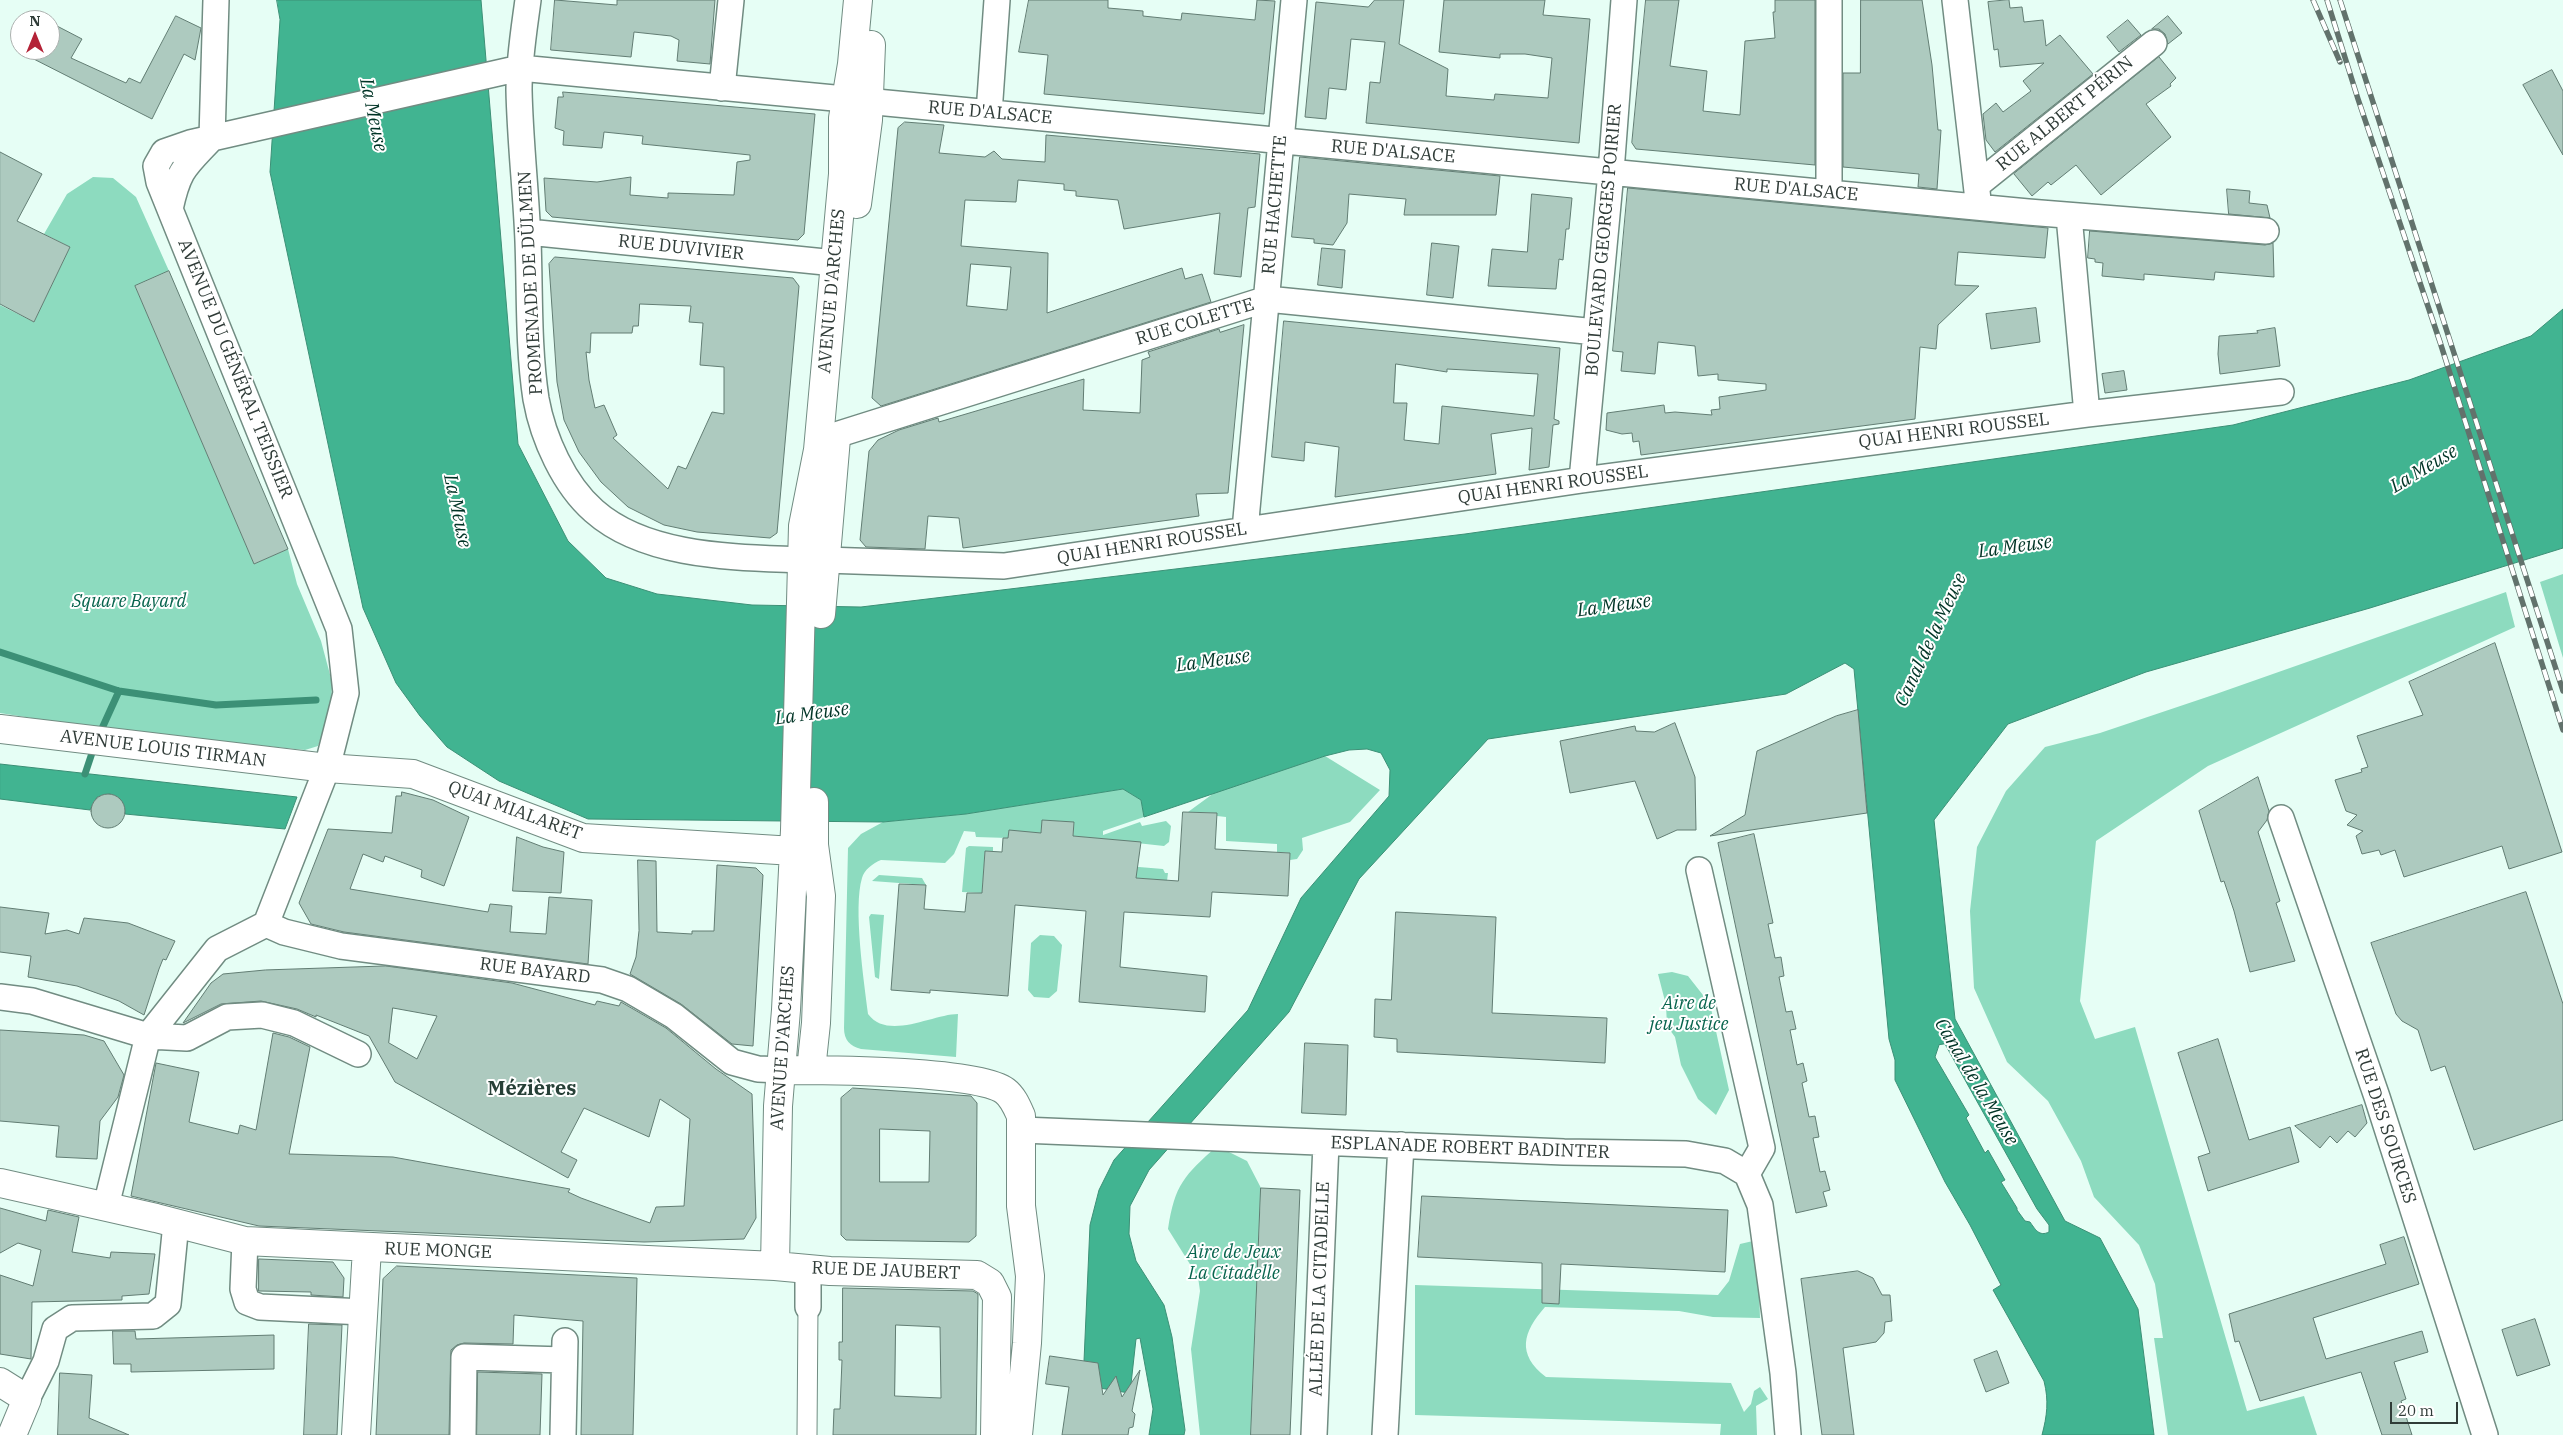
<!DOCTYPE html>
<html>
<head>
<meta charset="utf-8">
<style>
  body { margin:0 }
  #map { position:relative; width:2563px; height:1435px; overflow:hidden; background:#e6fef5; font-family:"IBM Plex Serif",serif }
  canvas { display:block }
  .north { position:absolute; left:10px; top:10px; width:50px; height:50px; box-sizing:border-box; background:#fff; border:1px solid #acb1af; border-radius:50%; rotate:0deg; font-size:14px; font-weight:700; line-height:20px; text-align:center; color:#303c38 }
  .north::after { content:''; display:block; margin:auto; width:18px; height:22px; background:#b42237; clip-path:polygon(50% 0,100% 100%,50% 72%,0 100%) }
  .scale { position:absolute; left:2390px; top:1402px; width:68px; height:22px; box-sizing:border-box; border:2px solid #303c38; border-top:0; padding-left:6px; font-size:15px; line-height:18px; white-space:nowrap; color:#303c38; -webkit-text-stroke:4px #fff; paint-order:stroke }
</style>
</head>
<body>
<div id="map">
<canvas width="2563" height="1435"></canvas>
<div class="north">N</div>
<div class="scale">20 m</div>
</div>
<script>
const ctx = document.querySelector('canvas').getContext('2d');
ctx.lineJoin = 'round';
function paint(path, color) { ctx.fillStyle = color; ctx.fill(path, 'evenodd'); }
function strokePath(path, color, width, dash) { ctx.strokeStyle = color; ctx.lineWidth = width; ctx.lineCap = dash ? 'butt' : 'round'; ctx.setLineDash(dash || []); ctx.stroke(path); }
function write(font, color, halo, rows, align = 'center') {
  ctx.font = font + ' "IBM Plex Serif",serif'; ctx.lineWidth = 4; ctx.setLineDash([]); ctx.textBaseline = 'middle'; ctx.strokeStyle = halo; ctx.fillStyle = color; for (const [text, x, y, turn = 0] of rows) {
    ctx.save(); ctx.translate(x, y); ctx.rotate((+turn || 0) * Math.PI / 180); ctx.textAlign = isNaN(turn) ? turn : align; if (halo) ctx.strokeText(text, 0, 0); ctx.fillText(text, 0, 0); ctx.restore();
  }
}
const green = new Path2D(`
  M93,177L113,178L136,197L169,271L135,286L254,564L288,549L297,584L321,641L332,682L331,712L318,746L305,750L114,731L0,713V305L34,322L70,247L44,234L67,194Z
  M2563,574V658L2540,582Z
  M2506,592L2515,627L2208,766L2096,841L2080,1001L2095,1039L2135,1027L2247,1411L2304,1396L2317,1435H2168L2154,1338H2163L2155,1284L2139,1245L2094,1197L2081,1161L2048,1101L2007,1062L1974,988L1970,911L1977,847L2006,791L2045,747L2100,733L2216,694Z
  M1325,756L1380,790L1350,822L1302,838L1303,850L1297,859L1290,860V853L1277,852V844L1226,841V817L1217,816L1216,813L1188,812L1214,793Z
  M1123,789L1141,800L1144,817L1103,831V835L1140,822L1142,826L1166,821L1171,826L1169,842L1164,846L1073,836L1074,823L1043,820L1041,833L1008,838L976,837L975,832L964,831L954,854L945,863L881,860C873,863 864,870 862,878C853,908 864,981 868,1014C888,1041 933,1014 958,1014L956,1057L861,1049C850,1046 844,1040 844,1028L848,848L861,834L883,822L966,814Z
  M969,846L993,847V851H985L982,893L962,892L966,848Z
  M1127,866L1163,869L1165,873H1168L1167,881L1126,877Z
  M879,875L922,878L926,885L872,881Z
  M871,914L884,915L879,979L875,977L869,917Z
  M1040,935L1054,936L1062,945L1057,991L1049,998L1034,997L1028,990L1031,943Z
  M1672,972L1688,976L1710,1004L1729,1090L1716,1115L1698,1099L1681,1065L1675,1037L1667,1026L1666,1005L1658,974Z
  M1217,1146L1247,1161L1261,1188L1251,1435H1200L1191,1349L1200,1291L1198,1277L1168,1229C1175,1184 1184,1176 1217,1146Z
  M1753,1241L1764,1263L1759,1291L1760,1318L1713,1317L1679,1311L1545,1307C1523,1332 1516,1354 1546,1377L1731,1383L1744,1412L1751,1404L1754,1391L1760,1387L1768,1399L1756,1406L1757,1435H1720L1721,1424L1415,1415V1285L1718,1295L1729,1281L1740,1244Z`);
const water = new Path2D(`
  M277,0H481L518,444L568,541L606,578L657,594L752,605L861,607L1465,534L2233,425L2409,380L2531,336L2563,309V548L2370,608L2146,672L2008,724L1934,820L1955,1019L2065,1221L2100,1238L2138,1309L2154,1435H2042C2047,1416 2049,1401 2044,1381L1993,1290L2001,1285L1970,1225L1945,1182L1895,1080V1060L1889,1039L1854,669L1845,663L1786,694L1488,739L1359,879L1289,1012L1149,1170L1130,1206L1129,1234L1136,1261L1164,1305L1172,1337L1185,1430L1184,1435H1149L1153,1409L1140,1338L1136,1339L1130,1393L1116,1391V1376L1112,1390L1099,1388L1084,1361L1090,1225L1099,1190L1114,1160L1248,1010L1301,898L1389,796L1390,770L1381,753L1367,749L1349,750L1325,756L1144,817L1141,800L1123,789L966,814L883,822L588,819L499,781L447,747L420,716L396,683L363,608L270,172L280,20ZM1945,1044L2037,1209L2049,1225V1232C2039,1237 2035,1229 2030,1222L2025,1221L2017,1210V1208L2001,1182L2005,1180L1988,1150L1985,1153L1966,1118L1969,1115L1935,1057L1939,1045Z
  M0,764L297,797L285,829L125,814L122,801L110,794L97,797L90,810L0,799Z`);
const stream = new Path2D(`
  M0,652L119,691L216,705L316,700
  M99,735L119,691
  M85,774L94,747`);
const building = new Path2D(`
  M555,0L617,5V0H715L710,64L677,61L679,40L671,36L634,32L631,57L551,50Z
  M1029,0H1108V8L1143,11V16L1181,20L1182,13L1255,20L1257,0L1275,1L1264,114L1044,94L1048,55L1019,52Z
  M1375,0H1404L1399,44L1448,69L1446,96L1494,100L1495,94L1548,98L1552,58L1525,54H1500V58L1439,52L1444,0H1545L1543,15L1590,19L1579,143L1366,123L1370,82L1380,83L1385,42L1351,39L1346,90L1329,88L1326,119L1305,117L1316,2L1368,7Z
  M1646,0H1679L1670,66L1707,71L1703,111L1740,115L1745,41L1775,38L1773,12H1775V0H1815V165L1636,149L1632,143Z
  M1861,0H1922L1932,65L1938,130H1941L1937,189L1918,187L1919,174L1843,167V73H1860Z
  M2009,0L2010,8L2022,7L2024,22L2043,20L2046,46L2060,35L2093,74L1995,152L1986,140L1983,114L1996,103L2003,112L2031,91L2023,81L2044,63L2000,67L1998,49L1994,50L1988,2Z
  M176,16L201,28L195,60L184,54L152,119L16,50L20,43V50H50V30L54,32L57,26L82,39L71,58L126,83L129,78L140,83Z
  M2168,16L2182,33L2168,44L2165,34L2159,29H2152Z
  M2128,20L2141,35L2119,52L2107,37Z
  M2159,57L2176,78L2170,84L2171,86L2146,104L2171,137L2101,195L2076,165L2051,185L2048,182L2032,196L2014,174Z
  M2552,70L2563,91V155L2523,85Z
  M563,92L815,114L804,234L798,240L552,217L546,211L544,178L597,182L631,177L630,195L668,198V193L734,195L737,162L750,160V155L642,144L643,136L604,132L602,148L563,145L564,131L555,128L558,97H563Z
  M905,122L944,125L939,153L985,157L994,151L1002,159L1045,162L1046,135L1260,154L1255,207L1248,208L1241,277L1214,274L1220,213L1124,229L1118,200L1076,196V191L1064,190V184L1018,180L1016,202L965,200L961,246L1048,253L1047,313L1182,268L1185,279L1202,274L1211,302L881,406L872,398L898,128ZM971,264L1011,267L1007,310L967,306Z
  M0,152L42,174L17,221L70,247L34,322L0,304Z
  M1300,157L1500,176L1496,215H1404L1406,199L1349,194L1347,223L1333,245L1314,243V239L1292,237Z
  M1628,188L2048,228L2045,258L1958,252L1955,285L1979,286L1938,325L1936,349L1920,347L1915,419L1641,455L1639,441L1633,442L1632,433L1622,434L1606,430L1607,413L1664,405L1665,413L1675,412L1712,415L1711,410L1720,409L1719,397L1766,390V384L1718,380V374L1698,376L1695,346L1658,342L1655,374L1621,371L1623,352L1613,351Z
  M2227,189L2250,191L2249,203L2267,205L2270,218L2229,214Z
  M1532,194L1572,198L1569,229H1566L1563,260L1559,259L1556,289L1488,286L1492,249L1527,252Z
  M2090,231L2265,245L2273,243L2274,277L2215,272L2214,280L2144,274V280L2102,276L2103,263L2095,262V259L2088,258Z
  M1432,243L1459,246L1453,298L1427,295Z
  M1322,248L1345,250L1342,288L1318,285Z
  M555,257L793,278L799,286L777,533L770,538L697,532L664,525L628,507L601,482L579,452L564,420L557,382L549,264ZM640,304L691,306L689,322L703,323L700,365L724,367V414L712,412L686,469L678,466L668,489L613,438L617,435L604,405L595,408L589,380L586,352L590,353L591,333H632L633,326H638Z
  M169,271L288,549L254,564L135,286Z
  M2036,308L2040,342L1991,349L1986,314Z
  M1284,321L1560,348L1554,419L1559,421V424L1553,425L1549,467L1529,470L1532,428L1491,434L1496,474L1335,497L1339,447L1305,442L1304,461L1272,457ZM1396,364L1447,372V369L1538,374L1534,416L1442,406L1439,444L1404,440L1407,403H1394Z
  M1244,325L1228,493L1196,494L1199,516L963,548L959,518L928,516L925,549L866,547L860,540L869,451L878,440L899,430L938,418L939,422L1084,379L1083,410L1140,413L1142,360L1150,357L1148,352L1219,329L1220,332Z
  M2275,328L2280,366L2220,374L2218,354L2219,336L2258,333L2257,331Z
  M2124,371L2127,390L2105,393L2102,374Z
  M2495,643L2562,852L2509,869L2502,846L2404,877L2395,850L2381,855L2379,850L2362,854L2356,836L2363,831L2347,825L2357,815L2346,811L2335,780L2362,772L2361,769L2368,767L2357,736L2423,715L2409,682Z
  M1858,710L1867,813L1710,836L1745,815L1757,751L1836,716Z
  M1675,723L1695,777L1696,830H1677L1657,839L1635,781L1570,793L1560,741L1635,726L1636,731L1654,732Z
  M2258,777L2269,811L2267,820L2258,832L2280,901L2276,903L2295,961L2250,972L2234,911L2224,881L2221,882L2199,811Z
  M402,792L433,800L469,817L444,886L421,877L422,870L385,856L383,862L363,854L350,889L488,912L490,904L512,906L510,932L546,934L549,897L592,900L588,964L344,932L311,924L299,903L328,829L392,833L396,796H401Z
  M91 811a17 17 0 1 1 34 0a17 17 0 1 1-34 0Z
  M1183,812L1217,813L1215,849L1290,853L1288,896L1212,892L1210,917L1124,912L1120,967L1207,976L1205,1012L1079,1002L1086,911L1015,905L1008,996L930,990V993L891,990L899,884L926,885L924,909L965,912L967,893H982L985,851L1002,852L1003,838H1008L1009,830L1041,833L1042,820L1074,822L1073,836L1141,842L1136,878L1178,881Z
  M1754,834L1773,923L1768,924L1775,958L1781,957L1784,976L1779,977L1786,1012L1792,1011L1796,1029L1790,1030L1797,1065L1803,1063L1807,1081L1802,1083L1809,1117L1815,1116L1819,1137L1813,1138L1820,1172L1825,1171L1830,1190L1823,1192L1827,1206L1796,1213L1718,843Z
  M517,837L543,847L564,852L561,893L513,891Z
  M638,860L656,861L657,932L692,934V931H714L717,865L756,868L763,875L753,1046L732,1044L681,1004L630,974L636,957L639,931Z
  M2526,892L2563,1004V1120L2474,1150L2445,1066L2431,1071L2418,1030L2402,1021L2396,1014L2371,943Z
  M0,907L49,913L45,934L67,930L79,934L84,918L128,923L175,941L166,960L163,959L159,969L144,1015L119,1001L77,986L28,977L31,956L0,952Z
  M1396,912L1496,917L1492,1013L1607,1018L1605,1063L1397,1052V1039L1374,1037L1375,999L1391,1000Z
  M386,966L512,983L595,1005L597,1001L619,1006L621,1002L666,1028L716,1069L752,1094L756,1218L744,1239L644,1242L259,1226L131,1196L156,1063L199,1072L189,1122L238,1134L240,1125L256,1130L273,1033L289,1037L310,1047L289,1154L393,1157L570,1189L568,1192L581,1198L650,1223L656,1207L684,1206L690,1119L660,1099L649,1137L584,1108L561,1152L577,1160L568,1178L395,1082L369,1036L316,1015V1017L297,1009L261,1001L221,1004L183,1023L211,983L223,974L265,970ZM393,1008L437,1016L417,1059L389,1043Z
  M0,1030L84,1035L104,1041L124,1075L118,1097L100,1121L97,1159L56,1157L59,1126L0,1121Z
  M2218,1039L2249,1140L2290,1127L2299,1162L2208,1191L2198,1157L2210,1153L2178,1053Z
  M1305,1043L1348,1045L1346,1115L1302,1113Z
  M853,1088L971,1096L977,1103L976,1236L969,1242L846,1240L841,1235V1098ZM880,1129L930,1131L929,1182H880Z
  M2362,1105L2367,1123L2355,1137L2348,1131L2337,1143L2330,1136L2320,1148L2295,1126Z
  M1261,1188L1300,1190L1290,1435H1251Z
  M1422,1196L1728,1210L1725,1272L1561,1264L1559,1304L1542,1303V1263L1418,1257Z
  M0,1208L46,1221L48,1210L79,1217L72,1252L110,1258L111,1252L155,1254L149,1294L122,1296V1300L32,1302L31,1359L0,1354V1275L33,1286L41,1250L18,1243L0,1253Z
  M2404,1237L2419,1284L2313,1318L2326,1359L2422,1331L2428,1352L2394,1362L2406,1399L2401,1401L2412,1435H2382L2361,1372L2260,1401L2239,1341L2235,1342L2229,1314L2386,1264L2380,1245Z
  M259,1259L333,1262L344,1278L343,1297L311,1295V1292L259,1291Z
  M397,1266L637,1278L633,1435H581L583,1321L514,1315L513,1344L464,1343L457,1345L451,1350L449,1435H376L383,1279Z
  M1858,1271L1873,1278L1882,1295H1890L1892,1321L1885,1322L1884,1333L1876,1342L1843,1348L1854,1435H1822L1801,1279Z
  M843,1288L973,1291L978,1294L976,1435H833L834,1409H840L842,1360H839V1342H842ZM896,1325L940,1327L941,1398L895,1396Z
  M2535,1319L2550,1365L2517,1376L2502,1330Z
  M309,1324L342,1325L337,1435H304Z
  M113,1331H135L136,1339L274,1335V1369L131,1372V1364H114Z
  M1997,1351L2009,1383L1986,1392L1974,1360Z
  M1050,1356L1098,1363L1103,1395L1116,1376L1122,1397L1140,1370L1132,1411L1135,1414L1133,1427L1129,1428L1128,1435H1062L1069,1387L1046,1384Z
  M478,1372L542,1374L540,1435H477Z
  M60,1373L92,1375L89,1418L129,1435H58Z`);
const pedestrian = new Path2D(`
  M807,1435L808,1307`);
const minor = new Path2D(`
  M528,0C524,30 519,60 519,90C520,140 526,191 528,241C530,293 528,347 536,399C543,438 564,485 594,511C647,558 737,557 803,560
  M1829,0V193
  M1955,0L1978,200
  M722,88L731,0
  M989,113L997,0
  M212,138L216,0
  M1977,185L2154,43
  M170,209C179,168 185,167 212,138
  M2069,216L2087,414
  M528,232L835,263
  M836,435L1267,299L1596,332
  M1582,480L1611,172L1624,0
  M1245,530L1294,0
  M825,560L1004,566L1582,480L2087,414L2281,392
  M2281,818L2377,1097L2485,1435
  M1699,870L1762,1148L1747,1174L1760,1205L1783,1373L1788,1435
  M266,924L284,932L341,946L602,980L628,989L674,1016L732,1062L758,1069L782,1070
  M0,997L32,1001L148,1036L187,1038L227,1017L262,1015L294,1023L358,1054
  M1022,1130L1564,1152L1686,1154L1725,1161L1747,1174
  M106,1206L148,1036L217,949L266,924L327,768L346,693L339,629L159,182L156,166L164,152L190,143L520,68L2028,212L2266,231
  M245,1241L243,1289L247,1302L260,1307L363,1312
  M808,1269V1307
  M27,1399L46,1361L55,1329L72,1318L153,1316L168,1304L176,1223
  M463,1435L464,1357L564,1360
  M563,1435L565,1341
  M1314,1435L1326,1143
  M1385,1435L1401,1145`);
const secondary = new Path2D(`
  M857,204L868,120L871,45
  M821,614L836,438
  M0,729L327,768L413,774L583,838L794,851
  M793,1070C832,1070 979,1071 1005,1091C1013,1097 1017,1107 1021,1116V1206L1030,1276L1027,1343L1018,1435
  M811,1070L816,1023L821,896L814,845V802
  M0,1183L156,1218L245,1241L775,1266L830,1271L977,1275L990,1283L997,1297L995,1435
  M775,1266L778,1106L786,1010L795,830L803,526L818,450L843,174V118L852,64L858,0
  M0,1382L27,1399L12,1435
  M356,1435L367,1248`);
const rail = new Path2D(`
  M2313,0L2340,62
  M2327,0L2358,99L2440,342L2563,730
  M2340,0L2563,691`);
const streetNames = [
  ["RUE D'ALSACE",990,113,5],
  ["RUE ALBERT PÉRIN",2065,114,-39],
  ["RUE D'ALSACE",1393,152,5],
  ["RUE D'ALSACE",1796,190,5],
  ["RUE HACHETTE",1275,205,-85],
  ["BOULEVARD GEORGES POIRIER",1604,240,-85],
  ["RUE DUVIVIER",681,248,6],
  ["PROMENADE DE DÜLMEN",531,283,-93],
  ["AVENUE D'ARCHES",832,291,-85],
  ["RUE COLETTE",1195,322,-17],
  ["AVENUE DU GÉNÉRAL TEISSIER",235,369,68],
  ["QUAI HENRI ROUSSEL",1954,431,-7],
  ["QUAI HENRI ROUSSEL",1553,485,-8],
  ["QUAI HENRI ROUSSEL",1152,544,-9],
  ["AVENUE LOUIS TIRMAN",163,749,7],
  ["QUAI MIALARET",515,811,20],
  ["RUE BAYARD",535,971,7],
  ["AVENUE D'ARCHES",783,1048,-86],
  ["RUE DES SOURCES",2385,1126,72],
  ["ESPLANADE ROBERT BADINTER",1470,1148,2],
  ["RUE MONGE",438,1251,2],
  ["RUE DE JAUBERT",886,1271,2],
  ["ALLÉE DE LA CITADELLE",1320,1289,-88]
];
const parkNames = [
  ["Square Bayard",129,602],
  ["Aire de",1689,1004],
  ["jeu Justice",1689,1025],
  ["Aire de Jeux",1234,1253],
  ["La Citadelle",1234,1274]
];
const waterNames = [
  ["La Meuse",373,115,78],
  ["La Meuse",2424,469,-31],
  ["La Meuse",457,511,78],
  ["La Meuse",2015,547,-8],
  ["La Meuse",1614,606,-8],
  ["Canal de la Meuse",1931,640,-65],
  ["La Meuse",1213,661,-8],
  ["La Meuse",812,714,-8],
  ["Canal de la Meuse",1976,1082,59]
];
const quarterNames = [
  ["Mézières",532,1089]
];
paint(green, '#8ddbbf');
paint(water, '#41b491');
strokePath(water, '#3c9076', 1);
strokePath(stream, '#3c9076', 7);
paint(building, '#adcabf');
strokePath(building, '#627d73', 1);
strokePath(pedestrian, '#718c82', 21);
strokePath(minor, '#718c82', 28);
strokePath(secondary, '#718c82', 30);
strokePath(pedestrian, '#fff', 19);
strokePath(minor, '#fff', 25);
strokePath(secondary, '#fff', 28);
strokePath(rail, '#62726c', 5.5);
strokePath(rail, '#fff', 4, [11]);
write('18px', '#303c38', '#fff', streetNames);
write('italic 18px', '#07644d', '#fff', parkNames);
write('italic 19px', '#003426', '#fff', waterNames);
write('bold 20px', '#274037', '#fff', quarterNames);
</script>
</body>
</html>
